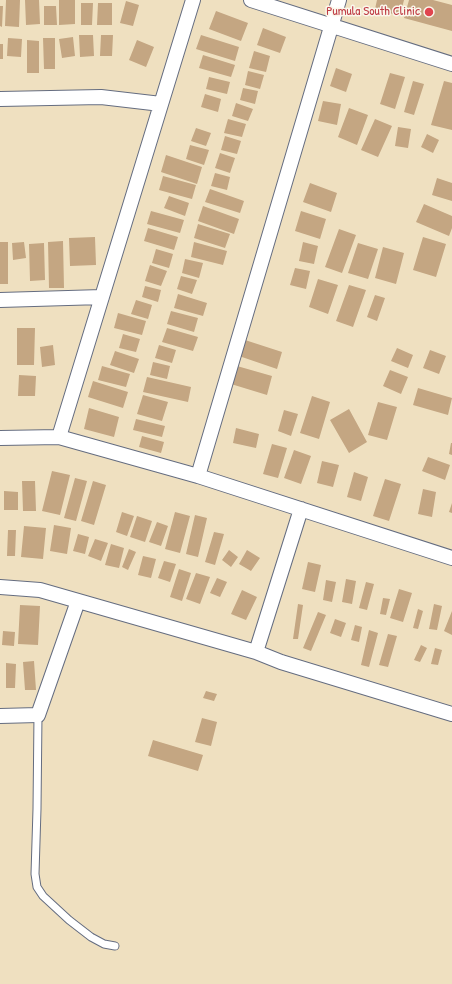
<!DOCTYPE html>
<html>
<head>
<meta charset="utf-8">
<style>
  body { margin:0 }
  canvas { display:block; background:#efe0c0 }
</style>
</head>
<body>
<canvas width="452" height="984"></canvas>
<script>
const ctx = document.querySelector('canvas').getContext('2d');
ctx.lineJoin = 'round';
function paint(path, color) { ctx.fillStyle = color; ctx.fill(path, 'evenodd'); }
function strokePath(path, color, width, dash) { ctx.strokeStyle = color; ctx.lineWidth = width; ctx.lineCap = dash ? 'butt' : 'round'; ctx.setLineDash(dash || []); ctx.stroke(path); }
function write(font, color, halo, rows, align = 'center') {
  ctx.font = font + ' "Patrick Hand",sans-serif'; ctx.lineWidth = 3; ctx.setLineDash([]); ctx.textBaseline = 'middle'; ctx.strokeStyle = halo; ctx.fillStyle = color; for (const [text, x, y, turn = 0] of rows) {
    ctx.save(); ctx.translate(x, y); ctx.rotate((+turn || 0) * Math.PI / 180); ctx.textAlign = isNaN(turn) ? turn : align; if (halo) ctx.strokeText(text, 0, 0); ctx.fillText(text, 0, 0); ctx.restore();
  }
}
const building = new Path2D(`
  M6,0H20L19,27L5,26Z
  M25,0H39L40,24L26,25Z
  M59,0H75V24L59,25Z
  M377,0H404L400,16L375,9Z
  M409,0H433L452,5V31L404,18Z
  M126,1L139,5L133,26L120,23Z
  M81,3H93L92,25H81Z
  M98,3H112V25H97Z
  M0,6H3L2,27L0,26Z
  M44,6H56L57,25H44Z
  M216,11L248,23L241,41L209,29Z
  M263,28L286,37L280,53L257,45Z
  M79,35H93L94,56L80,57Z
  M101,35H113L112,56H100Z
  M201,35L239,47L235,61L196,49Z
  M73,37L75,56L62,58L59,39Z
  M8,38L22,39L21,57L7,56Z
  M43,38H55V69H44Z
  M27,40L39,41V73H27Z
  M137,40L154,47L146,67L129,60Z
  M0,44H3V59H0Z
  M254,51L270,56L266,72L249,68Z
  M203,55L235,65L231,77L199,68Z
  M336,68L352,74L346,92L330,86Z
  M248,71L264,75L260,89L245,85Z
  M390,73L405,77L395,109L380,104Z
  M209,77L230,82L227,94L206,89Z
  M413,81L424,84L414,115L404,112Z
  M444,81L452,83V130L431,125Z
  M243,88L258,91L255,104L240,100Z
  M205,94L221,99L218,112L201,107Z
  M323,101L341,104L337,125L318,121Z
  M236,103L253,109L248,121L232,116Z
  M349,108L368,115L357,145L338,137Z
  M228,119L246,124L242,137L224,133Z
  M375,119L392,126L378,157L361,150Z
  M398,127L411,129L408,148L395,146Z
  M196,128L211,133L206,146L191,141Z
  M427,134L439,140L433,153L421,147Z
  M225,136L241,141L237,154L221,150Z
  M190,145L209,150L204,165L186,159Z
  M220,153L235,158L230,173L215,168Z
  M166,155L202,167L197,184L161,172Z
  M215,173L230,177L227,190L211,186Z
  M163,176L196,185L192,199L159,190Z
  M437,178L452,183V201L432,195Z
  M310,183L337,193L331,212L303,202Z
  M210,189L244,201L240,213L205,202Z
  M169,196L189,203L185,216L164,208Z
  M424,204L452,216V228L449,236L416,222Z
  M203,206L239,219L234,234L198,221Z
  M151,211L184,220L180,233L147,224Z
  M301,211L326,219L320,239L295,231Z
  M198,224L230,234L225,248L194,238Z
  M148,228L178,237L174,250L144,241Z
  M339,229L356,235L342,273L325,267Z
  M95,237L96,265L70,266L69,238Z
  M423,237L446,244L436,277L413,270Z
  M63,241L64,288H49L48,242Z
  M0,242H8V284H0Z
  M24,242L26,258L13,260L12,243Z
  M194,242L227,251L223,265L191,257Z
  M303,242L318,246L314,264L299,261Z
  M44,243L45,280L30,281L29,244Z
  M358,243L378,249L368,279L348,273Z
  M383,247L404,253L396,284L375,278Z
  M156,249L173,254L169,268L152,263Z
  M185,259L203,263L199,278L182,273Z
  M150,265L167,271L161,286L145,281Z
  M295,268L310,271L306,289L290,285Z
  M181,276L197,280L192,294L177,289Z
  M318,279L338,285L328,314L309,307Z
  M349,285L366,290L353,327L336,321Z
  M145,286L161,290L158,302L142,297Z
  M178,294L207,303L203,316L174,308Z
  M375,295L385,298L377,321L367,317Z
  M136,300L152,305L148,319L131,314Z
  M171,311L198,318L194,332L167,324Z
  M118,313L146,321L142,335L114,328Z
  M17,328H35L34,365H17Z
  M167,328L198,337L193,351L162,342Z
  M123,334L140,339L136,352L119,348Z
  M245,340L282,352L277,369L239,356Z
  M53,345L55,365L42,367L40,347Z
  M159,345L176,350L172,363L155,358Z
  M397,348L413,355L408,368L391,361Z
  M430,350L446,356L439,374L423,368Z
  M115,351L139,359L134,373L110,365Z
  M153,362L170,366L167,379L150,375Z
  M102,366L130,374L126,387L98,380Z
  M237,366L272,376L267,395L231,384Z
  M390,370L408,377L401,394L383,386Z
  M19,375L36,376L35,396H18Z
  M147,377L191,387L188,402L143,392Z
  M93,381L128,392L123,408L88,397Z
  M418,388L452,398L448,415L413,405Z
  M143,395L168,402L162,421L137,414Z
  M312,396L330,402L319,439L300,433Z
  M378,402L397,407L387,440L368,435Z
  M89,408L119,417L114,437L84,429Z
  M349,409L367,442L349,453L330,420Z
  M284,410L298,414L291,436L278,431Z
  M136,419L165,426L162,437L133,430Z
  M236,428L259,434L256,448L233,443Z
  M142,436L164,442L161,453L139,447Z
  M451,443H452V455L449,454Z
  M272,444L287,448L278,478L263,474Z
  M294,450L311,456L301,484L284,478Z
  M428,457L450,465L445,480L422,471Z
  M322,461L339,465L333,487L317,483Z
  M52,471L70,475L60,515L42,511Z
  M354,472L368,477L361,501L347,497Z
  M75,478L87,481L76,521L64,518Z
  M385,479L401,484L389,521L373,516Z
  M22,481H35L36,511H23Z
  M93,481L106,485L94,525L81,521Z
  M423,489L436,492L432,517L418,514Z
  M4,491L18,492V510H4Z
  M452,503V513L449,512Z
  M122,512L134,516L127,536L116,532Z
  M175,512L190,516L180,553L165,549Z
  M195,515L207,518L198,557L186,554Z
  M137,516L152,521L145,542L130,537Z
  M157,522L168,526L161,546L149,542Z
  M54,525L71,528L67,554L50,551Z
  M24,526L46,528L43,559L21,557Z
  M8,530H16L15,556H7Z
  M214,532L224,534L215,565L205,562Z
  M78,534L89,537L85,554L73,551Z
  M95,539L108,543L101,561L88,556Z
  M111,544L124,548L119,568L105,565Z
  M129,549L136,552L128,570L122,567Z
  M229,550L238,557L231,567L222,560Z
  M247,550L260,558L251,571L239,564Z
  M143,556L156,559L151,578L138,575Z
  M164,561L176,564L170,582L158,578Z
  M308,562L321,565L315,592L302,589Z
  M179,569L191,573L182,601L170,597Z
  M196,573L210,577L200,604L186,599Z
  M217,578L227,582L220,597L210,593Z
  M346,579L356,581L352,604L342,602Z
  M326,580L336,582L332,602L323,600Z
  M366,582L374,584L367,610L359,608Z
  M399,589L412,593L403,622L390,618Z
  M242,590L257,597L246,620L231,614Z
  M383,598L390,599L386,615L380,614Z
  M298,604L303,605L298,639H293Z
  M434,604L442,606L437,630L429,629Z
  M20,605L40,606L38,645L18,644Z
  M418,609L423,611L418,629L413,628Z
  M452,611V635L444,631Z
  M318,612L326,615L311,651L303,648Z
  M335,619L346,623L341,637L330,633Z
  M355,625L362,627L359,642L351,640Z
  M369,630L378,633L369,667L361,665Z
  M3,631L15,632L14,646L2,645Z
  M388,634L397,636L388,667L379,665Z
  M421,645L427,648L420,662L414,660Z
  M435,648L442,650L438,665L431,664Z
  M34,661L36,690H25L23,662Z
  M6,663L16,664L15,688H6Z
  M206,691L217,694L214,701L203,698Z
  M202,718L217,722L211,746L195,742Z
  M153,740L203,755L198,771L148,756Z`);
const lane = new Path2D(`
  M38,715L37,809L35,874L37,887L43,896L69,920L91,937L104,944L115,946`);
const street = new Path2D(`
  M251,0L452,64
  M0,99L101,97L161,104
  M0,300L102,297
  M59,437L193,0
  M0,438L59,437L198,476L452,558
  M198,476L339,0
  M0,587L40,590L256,652L281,662L452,714
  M256,652L301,509
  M0,716L38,715L78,601`);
const markers = [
  [429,12,5,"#e0444e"]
];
const healthNames = [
  ["Pumula South Clinic",420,12]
];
paint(building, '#c4a682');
strokePath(lane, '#656d80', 9);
strokePath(street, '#656d80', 16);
strokePath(lane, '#fff', 7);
strokePath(street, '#fff', 14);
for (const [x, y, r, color] of markers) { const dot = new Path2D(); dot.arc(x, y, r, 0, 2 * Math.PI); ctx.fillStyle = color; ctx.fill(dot); strokePath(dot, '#fbf7ec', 1.5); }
write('13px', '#be3a42', '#fbf7ec', healthNames, 'right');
</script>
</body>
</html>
